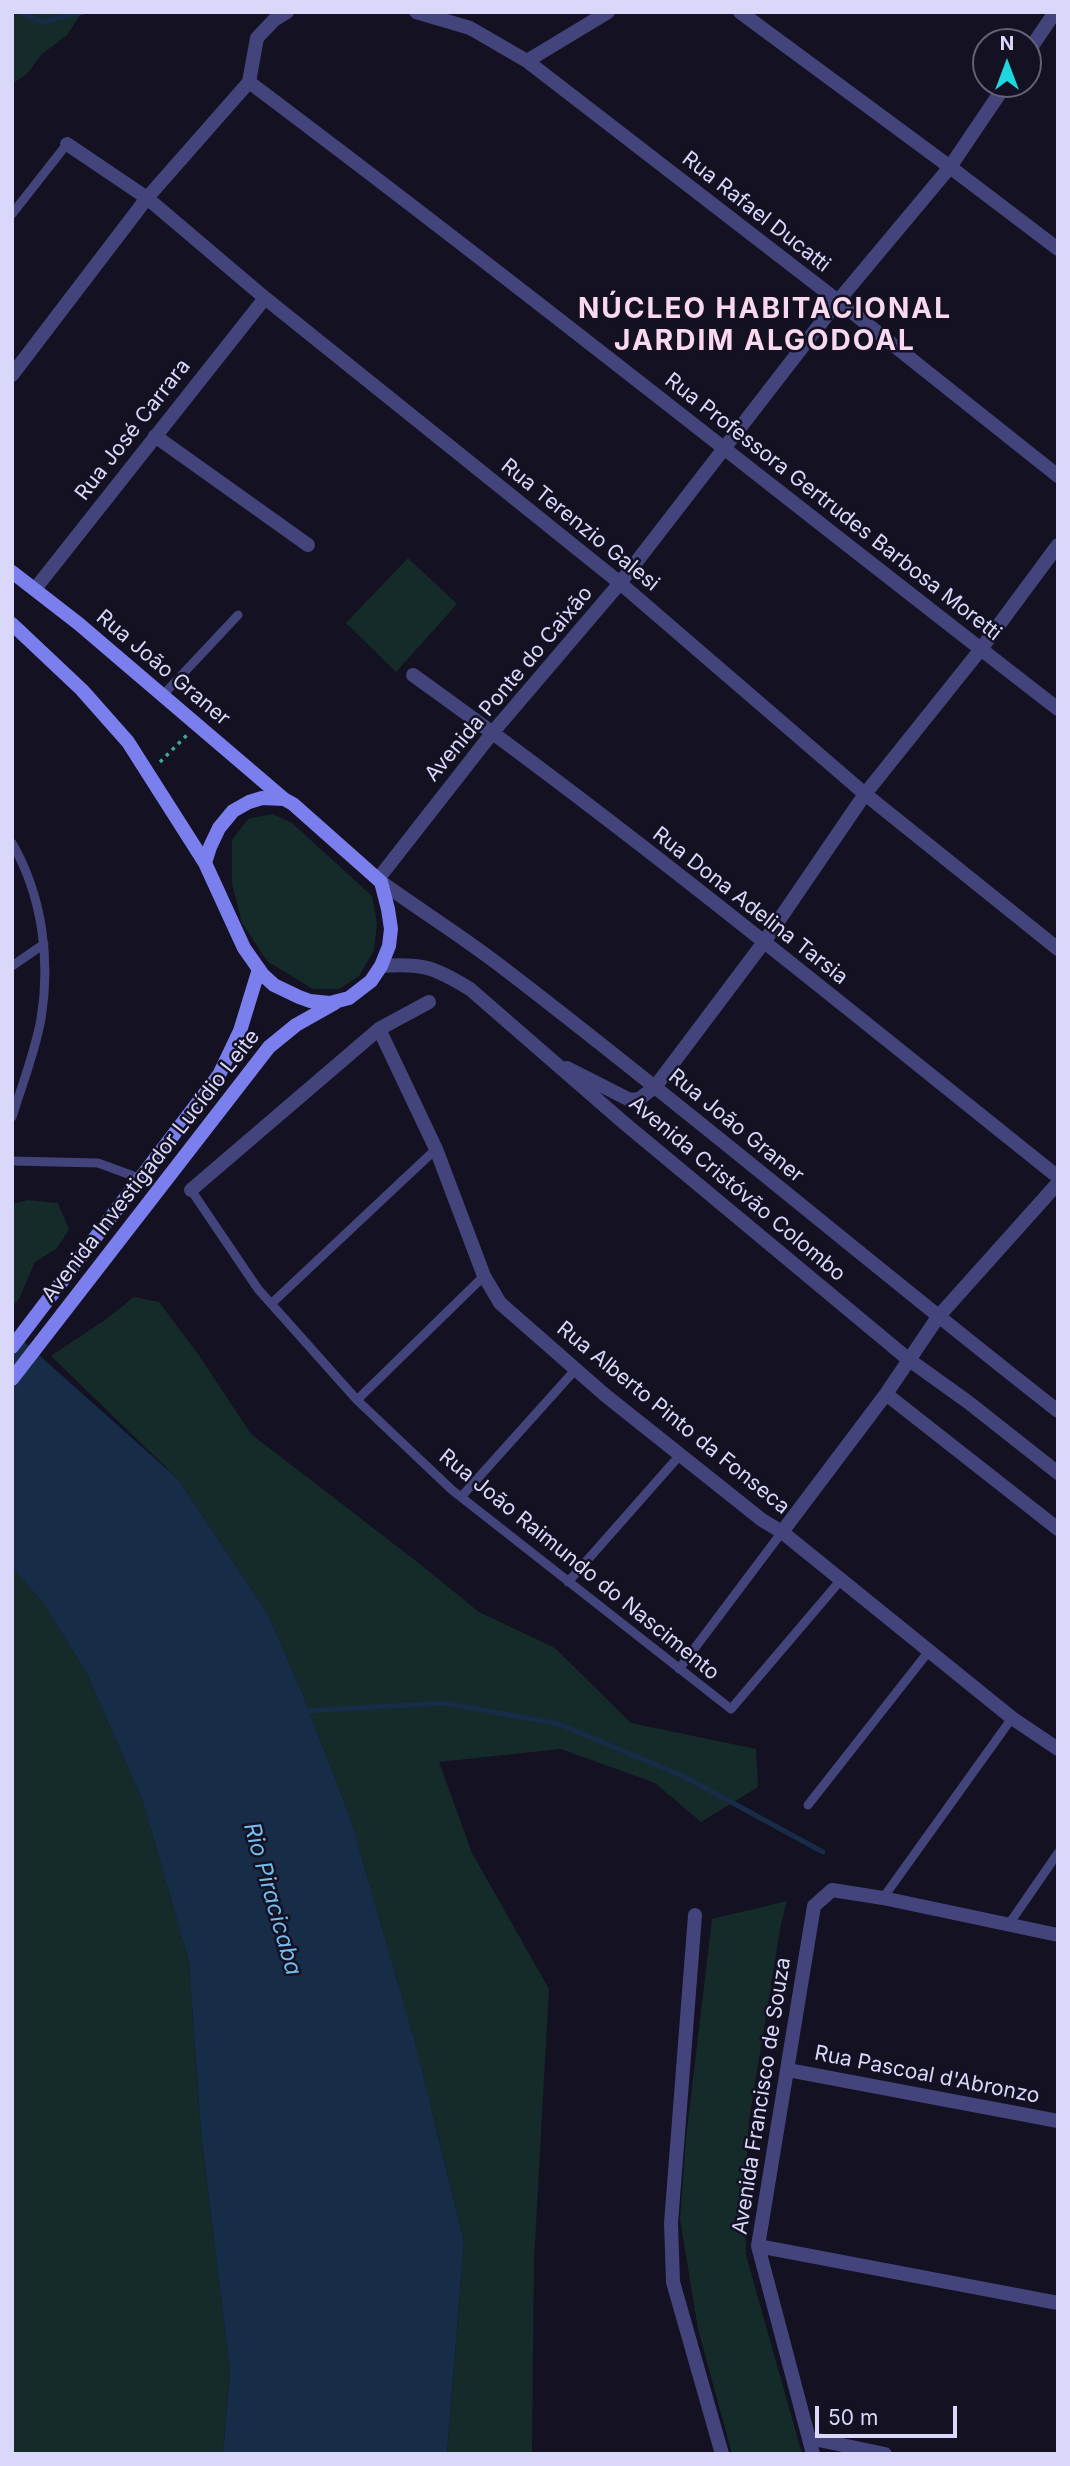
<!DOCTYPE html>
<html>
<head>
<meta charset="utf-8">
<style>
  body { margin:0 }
  #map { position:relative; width:1070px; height:2466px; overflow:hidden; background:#131122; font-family:Inter,sans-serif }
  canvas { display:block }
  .frame { position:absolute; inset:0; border:14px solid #d9d8fa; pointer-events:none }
  .north { position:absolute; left:972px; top:28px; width:70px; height:70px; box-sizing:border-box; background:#131122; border:2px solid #626178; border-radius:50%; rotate:0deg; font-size:19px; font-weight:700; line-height:28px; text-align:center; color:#d9d8fa }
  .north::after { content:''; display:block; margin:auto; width:24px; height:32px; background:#1ed8e0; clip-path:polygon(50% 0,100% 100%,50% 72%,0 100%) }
  .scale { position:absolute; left:815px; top:2406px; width:142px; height:32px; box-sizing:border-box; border:4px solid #d9d8fa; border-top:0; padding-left:9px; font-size:21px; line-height:24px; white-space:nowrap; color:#d9d8fa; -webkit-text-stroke:5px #131122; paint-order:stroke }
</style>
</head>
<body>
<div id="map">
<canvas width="1070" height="2466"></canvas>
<div class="frame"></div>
<div class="north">N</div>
<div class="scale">50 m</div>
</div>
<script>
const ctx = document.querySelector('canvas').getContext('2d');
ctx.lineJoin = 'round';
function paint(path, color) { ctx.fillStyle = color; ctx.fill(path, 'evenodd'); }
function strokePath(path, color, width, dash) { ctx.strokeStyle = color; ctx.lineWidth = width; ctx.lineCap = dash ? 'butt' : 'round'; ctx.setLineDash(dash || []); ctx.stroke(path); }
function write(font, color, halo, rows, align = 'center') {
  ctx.font = font + ' Inter,sans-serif'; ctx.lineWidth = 5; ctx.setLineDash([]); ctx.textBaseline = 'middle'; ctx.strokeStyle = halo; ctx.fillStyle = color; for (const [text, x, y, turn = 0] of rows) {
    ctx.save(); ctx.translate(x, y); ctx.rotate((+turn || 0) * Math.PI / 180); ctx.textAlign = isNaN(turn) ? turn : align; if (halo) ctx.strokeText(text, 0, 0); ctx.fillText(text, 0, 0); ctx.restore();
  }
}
const green = new Path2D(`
  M12,12H82L67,35L41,55L27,74L12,84Z
  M408,558L457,604L396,672L346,623Z
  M272,814L292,823L372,896L377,923L374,950L359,976L339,989H313L267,961L242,923L232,883V840L248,819Z
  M28,1200L58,1203L69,1230L56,1249L35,1262L19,1299L12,1306V1204Z
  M134,1297L159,1302L198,1354L251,1434L416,1561L479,1612L555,1648L631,1723L756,1749L758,1787L701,1822L655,1783L561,1749L439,1762L472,1853L549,1989L534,2261L532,2454H447L464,2241L415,2042L351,1820L301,1690L268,1614L178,1479L51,1356L105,1320Z
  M12,1567L43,1603L87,1674L143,1802L189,1962L201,2133L230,2372L223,2454H12Z
  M787,1901L781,1924L749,2120L745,2195L746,2255L802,2454H732L698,2329L680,2219L686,2138L712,1919Z`);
const water = new Path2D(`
  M12,1331L178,1479L268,1614L301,1690L351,1820L415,2042L464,2241L447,2454H223L230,2372L201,2133L189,1962L143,1802L87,1674L43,1603L12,1567Z`);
const stream = new Path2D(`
  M19,12L42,22L83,12
  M305,1711L444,1703L559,1724L685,1777L823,1852`);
const path = new Path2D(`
  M160,762L187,735`);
const lane = new Path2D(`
  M12,214L67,144
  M162,696L238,615
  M12,843C42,895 51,959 41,1019C35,1052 22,1085 12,1117
  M12,966L44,944
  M12,1161L98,1163L139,1178
  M191,1190L258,1289L357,1400L452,1490L731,1709L840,1581
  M271,1304L436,1149
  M357,1400L484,1276
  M461,1497L576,1369
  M568,1582L680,1455
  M679,1669L782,1532
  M808,1805L929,1651
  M883,1898L1012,1718
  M1009,1924L1058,1853`);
const street = new Path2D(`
  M416,12L470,28L527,61L608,12
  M740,12L950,167L1058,249
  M1028,52L1055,12
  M527,61L838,301L1058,476
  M249,82C522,287 788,500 1058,709
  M249,82L257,38L274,20L287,12
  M67,144L147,198L265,298L620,583L865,794L1058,949
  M12,375L147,198L249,82
  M155,436L308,545
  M35,589L265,298
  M413,675C634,833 845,1007 1058,1177
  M378,879L493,732L620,583L838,301L950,167L1006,84
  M381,882C420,910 460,935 498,964C688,1109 870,1264 1058,1411
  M381,966C423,963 434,967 470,989L623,1122L908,1359L968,1402L1058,1473
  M379,1029L436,1149L484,1276L500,1303L605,1395L762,1520L782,1532L1012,1718L1058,1749
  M567,1068L630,1100L639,1099L655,1087L764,942L865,794L981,649L1058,545
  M191,1190L379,1029L429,1002
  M886,1394L1058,1529
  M782,1532L886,1394L938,1317L1058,1183
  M695,1915L671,2223L673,2282L722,2454
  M788,2070L1058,2121
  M758,2246L1058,2303
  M809,2438L885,2454
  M813,2454L758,2246L814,1906L832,1890L883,1898L1058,1935`);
const secondary = new Path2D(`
  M12,572L79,624L284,799
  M12,624L82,690L128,742L205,863
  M262,798L284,799L293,804L381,882L388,909L391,929L389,946L381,966L371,981L349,998L330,1003L310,1001L299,997L274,985L263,975L244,948L205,863L210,847L219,828L233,811L249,802Z
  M12,1347L219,1075L240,1031L259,969
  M12,1379L269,1047L296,1025L335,1003`);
const streetNames = [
  ["Rua Rafael Ducatti",756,212,38],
  ["Rua José Carrara",133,430,-52],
  ["Rua Professora Gertrudes Barbosa Moretti",833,507,38],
  ["Rua Terenzio Galesi",580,525,39],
  ["Rua João Graner",163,668,40],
  ["Avenida Ponte do Caixão",509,684,-50],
  ["Rua Dona Adelina Tarsia",750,906,38],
  ["Rua João Graner",736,1126,39],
  ["Avenida Investigador Lucídio Leite",151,1166,-52],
  ["Avenida Cristóvão Colombo",737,1189,40],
  ["Rua Alberto Pinto da Fonseca",673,1418,39],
  ["Rua João Raimundo do Nascimento",579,1565,39],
  ["Rua Pascoal d'Abronzo",927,2075,11],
  ["Avenida Francisco de Souza",762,2096,-81]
];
const waterNames = [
  ["Rio Piracicaba",272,1899,74]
];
const districtNames = [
  ["NÚCLEO HABITACIONAL",765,310],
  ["JARDIM ALGODOAL",765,342]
];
paint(green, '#152b29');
paint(water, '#162c47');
strokePath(stream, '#162c47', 5);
strokePath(path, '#3fa79a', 3.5, [3.5, 5]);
strokePath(lane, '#42447b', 9);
strokePath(street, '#42447b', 14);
strokePath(secondary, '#7b7fee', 14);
write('21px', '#d9d8fa', '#131122', streetNames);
write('italic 23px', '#73bcec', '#131122', waterNames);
ctx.letterSpacing = '2px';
write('bold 28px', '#fad9f0', '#131122', districtNames);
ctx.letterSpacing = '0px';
</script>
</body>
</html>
